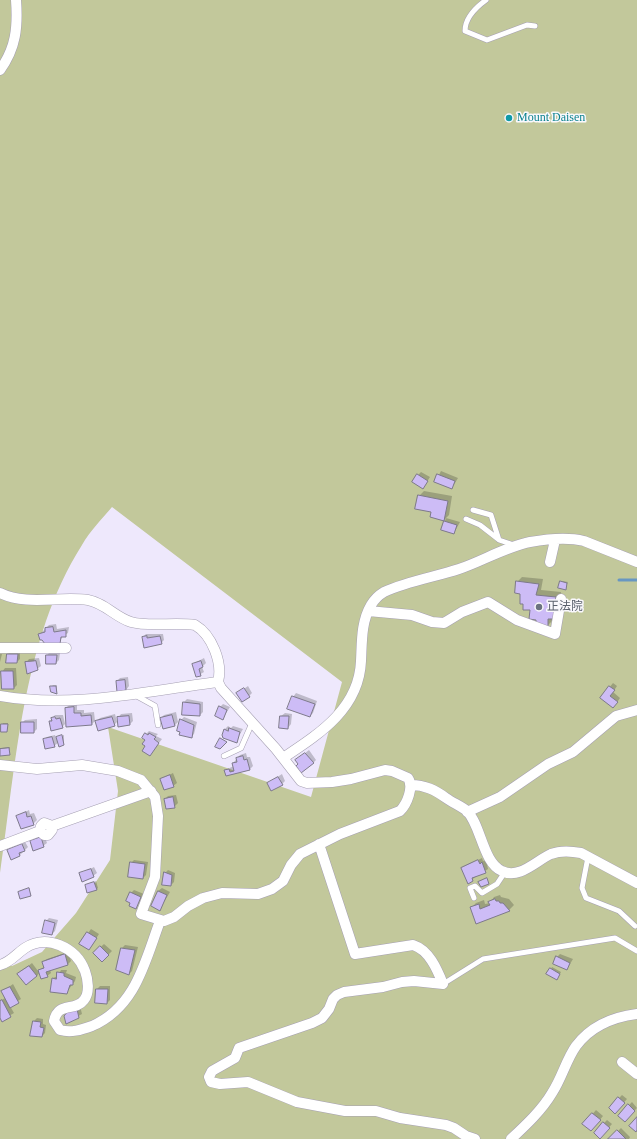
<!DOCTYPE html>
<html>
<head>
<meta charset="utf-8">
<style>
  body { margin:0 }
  canvas { display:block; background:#eee8fc }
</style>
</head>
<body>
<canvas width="637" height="1139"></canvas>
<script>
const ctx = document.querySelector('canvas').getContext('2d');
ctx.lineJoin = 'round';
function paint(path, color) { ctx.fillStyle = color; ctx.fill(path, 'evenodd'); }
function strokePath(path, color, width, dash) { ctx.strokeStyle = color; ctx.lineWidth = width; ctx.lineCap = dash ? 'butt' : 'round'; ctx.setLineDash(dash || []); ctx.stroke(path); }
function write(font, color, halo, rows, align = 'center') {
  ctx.font = font + ' "Times New Roman","Noto Sans JP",serif'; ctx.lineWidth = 3; ctx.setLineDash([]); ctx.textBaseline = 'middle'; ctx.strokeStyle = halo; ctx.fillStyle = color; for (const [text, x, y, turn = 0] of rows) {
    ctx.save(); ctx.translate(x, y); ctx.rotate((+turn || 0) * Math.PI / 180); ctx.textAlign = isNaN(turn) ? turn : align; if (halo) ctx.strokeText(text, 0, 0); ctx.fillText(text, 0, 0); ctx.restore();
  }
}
const green = new Path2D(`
  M0,0H637V1139H0V961L12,966L42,952L76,913L110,860L118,791L108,727L311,797L342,682L112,507C102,519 90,531 82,545C22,639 16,766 0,873Z`);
const shadow = new Path2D(`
  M441,471L458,478L452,488L436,481Z
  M421,472L430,477L423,488L418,475Z
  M424,491L452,496L449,515L444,520L432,511L419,496Z
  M446,518L460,522L454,533L442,529Z
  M522,577L543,579L541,590L561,592L559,613L552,618V621L547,626L537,620L521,593L517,582Z
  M562,581L568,582L565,589L561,582Z
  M56,624L57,629L69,627L68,633L63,636L58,644L40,634L49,625Z
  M146,634H163L164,640L161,643L143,637Z
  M11,651H20V659L17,662L8,654Z
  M50,652L60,653L59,660L56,663L47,655Z
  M0,654H2L0,662Z
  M39,658L41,666L37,669L26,663L29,659Z
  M204,658L206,663L202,667L204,672L197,676L193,664Z
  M5,668H16L17,685L14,688L2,672Z
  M128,677L129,686L126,690L117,681L120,678Z
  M613,683L617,686L613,692L620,698L616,704L601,698Z
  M53,685H57V693L51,687Z
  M248,686L252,693L249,696L238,693Z
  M296,693L317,701L313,713L310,716L293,697Z
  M187,699L203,702V712L200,715L184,702Z
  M77,704V710H84V713L94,712L95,721L92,724L66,708L69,705Z
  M223,704L230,707L223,718L220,707Z
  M176,712L178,722L175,725L163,728L161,718L164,715Z
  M132,713L133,721L130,724L118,718L121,714Z
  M285,713L292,714L291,724L288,728L280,727L281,716Z
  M115,714L117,722L114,725L96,721L100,718Z
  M55,715H63L65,724L62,727L50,721Z
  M184,717L197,722L194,734L191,737L181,720Z
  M37,719V729L34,732L22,723L25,720Z
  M3,723H8L7,731L2,725Z
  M228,726L231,728L233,726L243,729L236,741L224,730Z
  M149,731L158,734L156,736L162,739L150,755L146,746V734Z
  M55,735L56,738L64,735V744L59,742L54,746L44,740L47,737Z
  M10,747L9,754L1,749L2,748Z
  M309,750L316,760L313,763L299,764L300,757Z
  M246,753L247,757H250L253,766L250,769L227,775L225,770L234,766L233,763L240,755Z
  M173,773L177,783L173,786L161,779Z
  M282,774L285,781L282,784L268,783Z
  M176,795L178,803L174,807L165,799L168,796Z
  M29,810L30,814L34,813L37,820L33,824L17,816Z
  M44,835L47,843L43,846L31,841Z
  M25,842L28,847L20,855L11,858L8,851Z
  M482,858L483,861L486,860L488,869L468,882L462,868Z
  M134,860L148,862L146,875L143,878L131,863Z
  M94,867L97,873L93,876L80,874Z
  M168,870L175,873L174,882L171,885L165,873Z
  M96,881L98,888L97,889L86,885Z
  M30,888V895L19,892L20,891Z
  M162,888L170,892L160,909L158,891Z
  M134,890L144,894L135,908L131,893Z
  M500,895L501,897L509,899L514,905L509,910L476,923L471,908L476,903L484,900L485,904L490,903L494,897Z
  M49,918L58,920L55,931L52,934L46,921Z
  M91,929L99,934L92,945L81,943Z
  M104,944L112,951L102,961L94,953Z
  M125,945L138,947L132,971L129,974L122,948Z
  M68,952L71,961L68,964L50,970L51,973L47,976L40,972L37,976L22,971L32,963L38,971L45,966L43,962L47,959Z
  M560,954L573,959L567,969L557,957Z
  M552,967L561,972L558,978L551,969Z
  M61,970H67L66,973L76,977L75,981L66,993L53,978L58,976Z
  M13,984L21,999L10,1006L14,1013L2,1020L0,1016V1001L5,998L2,992Z
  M100,986H110V1000L107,1003L97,989Z
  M80,1006L82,1014L67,1022Z
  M37,1018L43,1019V1024L46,1025L45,1033L42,1036L32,1035L34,1021Z
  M622,1095L627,1099L618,1109L619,1098Z
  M632,1102L637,1108L625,1120L629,1105Z
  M596,1110L603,1116L594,1127L584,1124Z
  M607,1120L612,1124L603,1134L604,1123Z
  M621,1128L630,1137L629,1139H610Z`);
const stream = new Path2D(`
  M619,580H637`);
const building = new Path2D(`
  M417,474L428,481L423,489L412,482Z
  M437,474L455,481L452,489L434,482Z
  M418,495L448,501L444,521L430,517L431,512L415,509Z
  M444,521L457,525L454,534L441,530Z
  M516,581L539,584L536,595L556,597L554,619H548V627L536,625V620L529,619L530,610H523V604H520V594L515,593Z
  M560,581L567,583L566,590L558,588Z
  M53,627L54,632L66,630V637H61L60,644H45L42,640H40L38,634L45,632V628Z
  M147,636V638L160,636L162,644L144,648L142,637Z
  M7,654H18L17,663H6Z
  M46,655H57L56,664H46Z
  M36,661L38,670L27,674L25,662Z
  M201,661L203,667L199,669L201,676L196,677L192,664Z
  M1,671H13L14,689H2Z
  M125,680L126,690L117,692L116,681Z
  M50,686H56L57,694L51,692Z
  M609,686L615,690L610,696L618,702L613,708L600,698Z
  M244,688L250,697L242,702L236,693Z
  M292,696L315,704L310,717L287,709Z
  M183,702L200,704V716L182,715Z
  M219,706L227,710L223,720L215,716Z
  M74,707V713H81V716L91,715L92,725L66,727L65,708Z
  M172,715L175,726L163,729L160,718Z
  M129,716L130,725L118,727L117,717Z
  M280,716H289L288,729L279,728Z
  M55,717L56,719L60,718L63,728L51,731L49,721H52L51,718Z
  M112,717L115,726L98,731L95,721Z
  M180,719L194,725L192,738L179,735L180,732L177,731Z
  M21,722H34V733H21Z
  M1,724H8L7,732H1Z
  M229,728L240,732L237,743L223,738L222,735L224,729L228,731Z
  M145,733L148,735L149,733L156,737L154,739L159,743L150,756L142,751L145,746L142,744L145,740L142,738Z
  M62,735L64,745L59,747L56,737Z
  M52,737L55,747L45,749L43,739Z
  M220,738L227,742L220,749L215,747Z
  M9,748L10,755L0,756V749Z
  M305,753L314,763L301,773L296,766L298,764L295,760Z
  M243,756L244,760L247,759L250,770L226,776L224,770L229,769L230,772L234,771L232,763L237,762L236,758Z
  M170,775L174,787L164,790L160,779Z
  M278,777L283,785L271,791L267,783Z
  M173,797L175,808L166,809L164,799Z
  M26,812L27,817L31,816L34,825L21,829L16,816Z
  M41,837L44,847L33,851L30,841Z
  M22,844L25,851L19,853L20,856L11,860L7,850Z
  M478,860L480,864L482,862L486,873L472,878L473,881L468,884L461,868Z
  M130,862L145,864L143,879L128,877Z
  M91,869L94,877L82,882L79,873Z
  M164,872L172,875L171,886L162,885Z
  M487,878L489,884L481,887L478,882Z
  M94,882L97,890L87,893L85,885Z
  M29,888L31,896L20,899L18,892Z
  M158,891L167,895L160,911L151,906Z
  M130,892L141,897L136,909L129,906L130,903L126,901Z
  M495,899L496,901H499L500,903H503L510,911L476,924L470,907L479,904L480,909L490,905L488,902Z
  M45,920L55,923L52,935L42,933Z
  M87,932L97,938L89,950L79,944Z
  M100,946L109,955L102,962L93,953Z
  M121,948L135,950L129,975L116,970Z
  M65,954L68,965L46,972L48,977L41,979L38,970L44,968L42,962Z
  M556,956L570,963L567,970L553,964Z
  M29,966L37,976L26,985L17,974Z
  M550,968L560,974L557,980L546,974Z
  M57,972L64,973V976L73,980V985H70L67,994L50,992L52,978L56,979Z
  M10,987L19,1003L10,1008L1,991Z
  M96,989H108L107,1004L95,1003Z
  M2,1000L11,1017L2,1022L0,1018V1001Z
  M77,1009L79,1018L66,1024L64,1016L68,1011Z
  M33,1021L41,1022L40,1027L44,1028L42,1037L30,1036Z
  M618,1097L625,1103L615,1114L609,1108Z
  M628,1104L635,1111L625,1122L618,1116Z
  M592,1113L601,1120L591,1131L582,1124Z
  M637,1117V1130L636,1132L629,1126Z
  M603,1122L610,1128L600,1139L594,1133Z
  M617,1130L626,1139H608Z`);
const service = new Path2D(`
  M486,0C475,8 465,18 465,31L487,40L527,25L535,26
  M473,510L491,515L499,540L514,545
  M466,519L480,525L498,539
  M135,695L155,706L158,725
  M224,756L241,748L252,723
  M588,857L582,888L586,898L619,911L635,926
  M474,898L470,888L475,886L482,893L497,884L505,872
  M443,984L483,959L615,938L637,951`);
const minor = new Path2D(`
  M0,70C16,48 18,27 16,0
  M550,562L555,540
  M0,593C26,606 60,596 88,600C105,603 115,617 131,622C148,627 176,622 195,625C212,635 223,663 218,682L221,688L276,749L301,781L307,783L332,782L351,779L385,770L392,771L408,778C414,787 407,804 400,811L340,834L300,854L291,865L283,881L272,889L258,894L222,893L203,898L188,906L174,917L164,921L141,914L155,877L158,816L155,797L141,780L118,771L82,765L37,769L0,765
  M368,611L412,615L432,622L444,623L462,612L488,602L517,620L555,634L561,599
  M0,648H66
  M0,696C74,709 145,691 218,682
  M283,758C319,734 359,709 361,661C362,642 361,622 371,605C374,600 379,595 384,592C408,581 435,577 459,569C483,561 505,547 530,542C547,539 568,537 584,541L637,562
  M411,785C425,785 435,790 446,798C453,803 461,806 467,811C481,825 483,863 502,871C519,880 537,860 551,854C561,850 571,851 581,853L637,883
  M467,812L500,797L548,764L573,752L616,716L637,710
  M40,831L44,835H48L52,830V826
  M319,844L355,954L413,945C429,950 437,969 443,984L414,981L402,982L383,987L344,992L337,995L333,999L329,1009L322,1018L312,1023L239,1048L235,1058L212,1071L209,1077L211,1082L220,1084L248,1082L297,1102L345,1111H376L400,1118L446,1125L454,1128L466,1136L475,1139
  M0,846L40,831L41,826L44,823L52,826L151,791
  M0,965C11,962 16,954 25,948C47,934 76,947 85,971C88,979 90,993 84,1000C75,1012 58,1001 54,1021L60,1030C71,1033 81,1030 92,1026C136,1007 145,961 160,921
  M622,1062L637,1074
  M511,1139C526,1125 542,1110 552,1093C562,1078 566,1060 576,1046C591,1026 613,1017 637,1014`);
const markers = [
  [509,118,4,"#0f9aa8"],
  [539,607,4,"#6b7280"]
];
const cultureNames = [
  ["Mount Daisen",517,118]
];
const worshipNames = [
  ["正法院",547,607]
];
paint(green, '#c2c89b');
paint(shadow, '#0003');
strokePath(stream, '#6897c2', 3);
paint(building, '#cdbcf6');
strokePath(building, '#7e7a8b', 1);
strokePath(service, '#a6a0b3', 6);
strokePath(minor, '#a6a0b3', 11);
strokePath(service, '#fff', 5);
strokePath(minor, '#fff', 10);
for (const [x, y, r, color] of markers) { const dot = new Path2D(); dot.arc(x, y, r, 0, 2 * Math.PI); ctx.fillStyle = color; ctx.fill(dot); strokePath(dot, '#f9f8fc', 1.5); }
write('12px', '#0d838f', '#f9f8fc', cultureNames, 'left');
write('12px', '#5b616d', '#f9f8fc', worshipNames, 'left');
</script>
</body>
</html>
